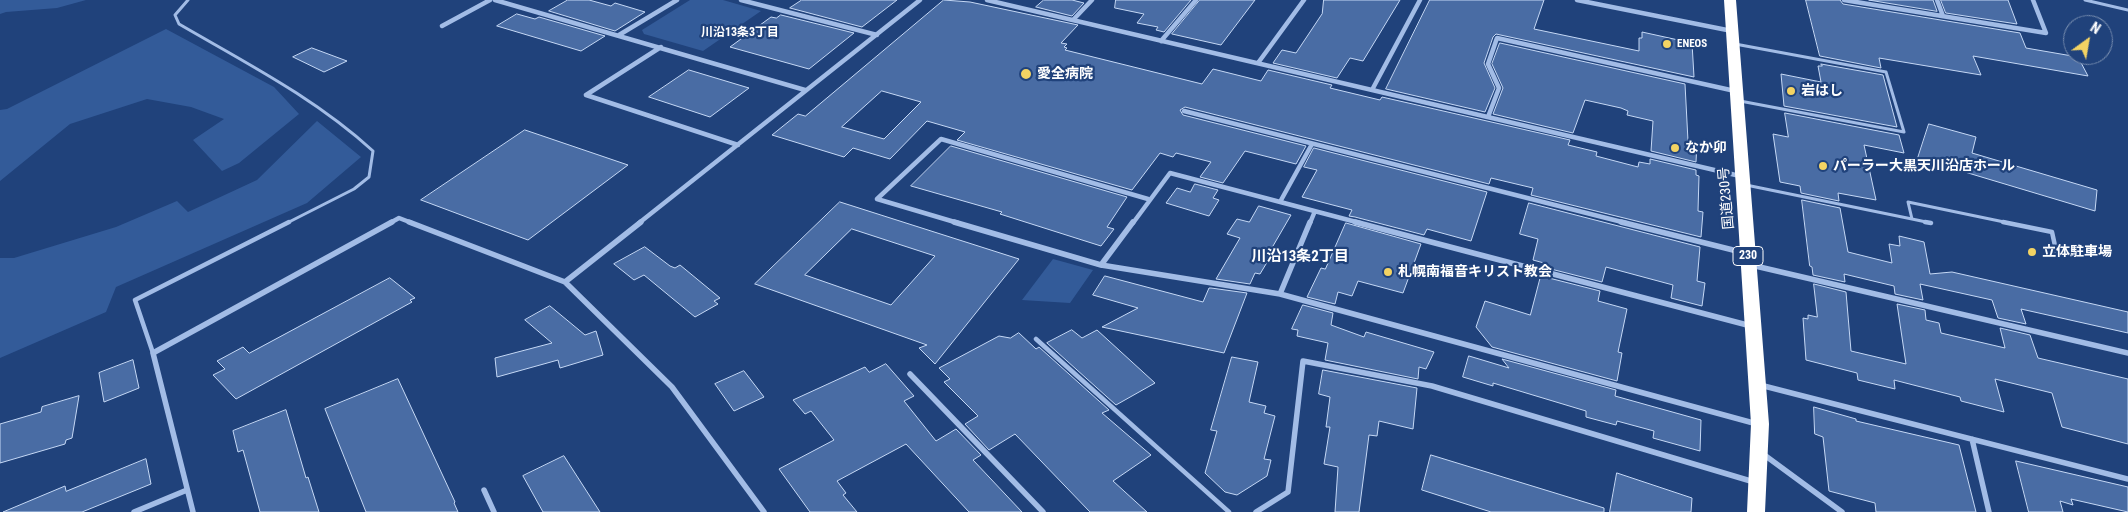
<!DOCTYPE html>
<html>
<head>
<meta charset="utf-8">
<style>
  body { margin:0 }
  #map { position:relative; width:2128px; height:512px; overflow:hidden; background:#20427b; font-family:"Roboto Condensed",sans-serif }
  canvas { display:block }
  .north { position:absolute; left:2063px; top:15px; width:50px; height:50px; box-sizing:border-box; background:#20427b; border:1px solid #798eb0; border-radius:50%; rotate:32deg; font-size:14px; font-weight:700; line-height:20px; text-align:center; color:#fff }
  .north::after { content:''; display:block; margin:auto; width:18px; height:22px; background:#f3d363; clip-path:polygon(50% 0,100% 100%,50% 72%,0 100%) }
</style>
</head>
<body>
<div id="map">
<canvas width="2128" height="512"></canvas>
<div class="north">N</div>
</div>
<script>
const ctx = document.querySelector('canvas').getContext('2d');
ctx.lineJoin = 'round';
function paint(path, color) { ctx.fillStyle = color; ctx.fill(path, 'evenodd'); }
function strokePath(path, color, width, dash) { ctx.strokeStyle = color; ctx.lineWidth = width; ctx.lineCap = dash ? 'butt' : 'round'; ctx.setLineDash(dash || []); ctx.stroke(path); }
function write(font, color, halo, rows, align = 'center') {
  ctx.font = font + ' "Roboto Condensed","Noto Sans JP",sans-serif'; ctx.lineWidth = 4.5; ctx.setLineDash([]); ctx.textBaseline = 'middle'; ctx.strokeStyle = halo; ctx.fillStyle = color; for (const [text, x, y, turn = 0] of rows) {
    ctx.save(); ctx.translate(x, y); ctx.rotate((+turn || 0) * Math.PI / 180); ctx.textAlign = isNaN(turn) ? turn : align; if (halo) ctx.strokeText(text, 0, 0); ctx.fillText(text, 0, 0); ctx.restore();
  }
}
const green = new Path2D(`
  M0,0H86L57,8L6,12L0,14Z
  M690,0H723L761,11L703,51L644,34L642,30Z
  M166,29L274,87L299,114L239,163L222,171L193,140L224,119L191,107L147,99L70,124L0,181V110L7,109Z
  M317,121L361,157L307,203L116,287L106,312L0,358V258H14L116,227L177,201L188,212L257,180Z
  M1053,259L1093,270L1070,303L1022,300Z`);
const building = new Path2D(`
  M568,0H589L611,6L615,3L645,12L615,31L549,11Z
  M802,0H897L862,27L790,8Z
  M944,0L970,2L1078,25L1061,43L1067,44L1064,47L1067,48L1065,50L1202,84L1213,69L1261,81L1268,70L1332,85L1330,88L1380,100L1382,97L1570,140L1568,145L1597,152L1596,156L1638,167L1639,162L1650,164V159L1696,170V175L1699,176L1698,211L1703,212L1701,237L1531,195L1533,188L1491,178L1489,184L1185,107L1180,110L1183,115L1306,146L1296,164L1245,151L1223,183L1200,177L1211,162L1176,153L1173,157L1160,153L1132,190L957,140L965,132L927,121L890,159L853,148L844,157L772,135L798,114L805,116ZM882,91L921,102L884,139L842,127Z
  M1044,0H1072L1084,3L1072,16L1036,7Z
  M1116,0H1191L1164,32L1156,30L1158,27L1137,23L1144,14L1115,8Z
  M1200,0H1255L1221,45L1172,34Z
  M1324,0H1400L1363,61L1350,58L1337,78L1273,63L1282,50L1296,53L1322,14Z
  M1430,0H1544L1534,29L1639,51V38H1642V32L1692,43L1694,77L1496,34L1493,37L1484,63L1495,88L1485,112L1386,89Z
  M1806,0H1840L1843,4L2020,33L2026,48L2078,57L2088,76L1973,56L1981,75L1879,58L1881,68L1820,56Z
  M1869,0H1933L1937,11Z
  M1941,0H2008L2017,24L1946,13Z
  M517,14L535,19L539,17L605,36L581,51L497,26Z
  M781,15L854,33L809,69L730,47L771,17L776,18Z
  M1500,43L1685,84L1688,141L1697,143L1696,162L1651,151L1653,121L1627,115L1628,111L1621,108L1585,100L1573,133L1493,114L1503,88L1492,64Z
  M312,48L347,61L324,72L293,57Z
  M1821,64L1883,75L1897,127L1784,106L1781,74L1821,82L1818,66H1822Z
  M689,70L749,88L710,117L649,97Z
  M1785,113L1899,135L1904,153L1864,145L1876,200L1838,193L1839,201L1801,193L1800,186L1780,182L1773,134L1788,137Z
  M1929,124L1976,137L1972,153L2097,190L2095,211L1918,158Z
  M525,130L628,165L528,240L421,200Z
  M951,146L1127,197L1107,227L1114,229L1101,246L1000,214L1002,212L911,186Z
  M1314,148L1487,192L1471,241L1427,229L1424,235L1355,217L1349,216L1352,210L1302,197L1317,170L1304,167Z
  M1195,184L1218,190L1213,198L1219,200L1209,216L1166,203L1177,188L1190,192Z
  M1802,200L1840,208L1848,252L1892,263L1889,244L1900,246L1899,236L1924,242L1930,274L1952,272L2128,312V333L2021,309L2026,324L1998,318L1992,300L1920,284L1923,300L1895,294L1894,286L1844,274L1845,282L1813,275L1812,267L1810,266Z
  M840,202L1019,259L935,364L919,348L927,345L755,284ZM852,229L935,256L891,305L805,275Z
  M1529,203L1700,247L1697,281L1705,283L1702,306L1671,298L1673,285L1606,267L1602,282L1543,267L1544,263L1533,260L1538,239L1520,234Z
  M1259,206L1291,215L1266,258L1269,259L1260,274L1255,273L1250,284L1216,279L1240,238L1227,234L1237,219L1249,222Z
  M1346,223L1421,244L1403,293L1358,281L1352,296L1338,292L1335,304L1307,297L1321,268L1325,269Z
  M645,247L670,266L675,268L680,265L720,298L714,301L718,304L695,317L644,275L634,280L614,264Z
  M1105,276L1203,302L1209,288H1211L1247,293L1224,353L1102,327L1138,308L1093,295Z
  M1541,276L1600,291L1598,301L1627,309L1618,352L1622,353L1617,381L1492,347L1476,327L1485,301L1530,315Z
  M390,278L415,298L410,300L412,302L236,399L213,375L225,369L217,361L243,347L249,353Z
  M1814,284L1846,292L1851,351L1906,364L1897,304L1925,310L1926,320L1939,323L1941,333L2005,348L2000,328L2030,335L2038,358L2128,379V444L2062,427L2052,393L1995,379L2004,412L1961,401L1960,397L1894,380L1895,389L1858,380L1857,373L1806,360L1803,318L1808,319V315L1817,317Z
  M1303,305L1333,313L1331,325L1364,337L1366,332L1434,352L1426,369L1419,367L1418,379L1325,360L1328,343L1297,336L1298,330L1292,329Z
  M550,306L585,335L596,331L603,355L560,368L558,360L497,377L495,358L552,343L525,320Z
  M1072,330L1082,338L1097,330L1155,383L1116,405L1047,343Z
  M1019,333L1036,349L1039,347L1109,410L1102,413L1151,455L1113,481L1147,512H1090L1015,434L989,450L965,424L978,416L944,382L950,379L939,368L999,336L1010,338Z
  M1469,356L1509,368L1502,359L1616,390L1615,396L1701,420L1700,451L1653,438L1654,431L1617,421L1616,425L1586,417V411L1493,383V386L1463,377Z
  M1232,357L1258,362L1249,402L1266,406L1264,413L1275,416L1264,459L1271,460L1267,476L1237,495L1225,492L1205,473L1217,431L1211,430Z
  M133,360L139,388L104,402L99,373Z
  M886,364L914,396L904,401L936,441L956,429L981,455L973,460L1022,512H969L906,444L837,481L846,493L843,495L857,512H810L779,469L834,440L811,411L805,414L793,400L865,367L869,372Z
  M1323,370L1417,388L1413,429L1379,421L1377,436L1369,435L1359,512H1335L1338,467L1324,464L1330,427H1326L1330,397L1319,394Z
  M744,371L764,397L734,411L715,384Z
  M398,379L455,502L454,503L458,512H366L325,409Z
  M79,396L72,438L66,440L65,444L0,463V424L41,412L42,407Z
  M1814,407L1856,419V421L1959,445L1976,512H1876L1875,503L1829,491L1823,437L1815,434Z
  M286,410L306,478L308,477L319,512H260L243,450L238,452L233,431Z
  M1431,455L1604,508V512H1491L1422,490Z
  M564,456L600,512H543L523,476Z
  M146,459L151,484L82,512H3L65,486L66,491Z
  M2016,461L2128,487V512L2071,499L2073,505L2060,501L2063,512H2029Z
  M1617,473L1692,498L1691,512H1610Z`);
const laneFar1 = new Path2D(`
  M188,0L175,15L179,24C246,63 315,98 373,151L369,177L354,189L287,223
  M2085,0L2128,10
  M1735,44L1886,72L1904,132L1740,101
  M1746,185L1912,219L1908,202L2009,223
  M1912,219L1931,223`);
const lane = new Path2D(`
  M1925,222L1931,223
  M2003,222L2052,232L2057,255
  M1036,339L1229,512
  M153,353L135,300L289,222`);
const streetFar1 = new Path2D(`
  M495,0L805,90
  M741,0L877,35
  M987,0L1740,176
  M1577,0L1732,31
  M1844,0L2046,33L2033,0
  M1937,0L1943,16
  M1073,20L1092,0
  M442,26L490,0
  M619,35L677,0
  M1161,41L1196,0
  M1258,63L1304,0
  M1372,90L1420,0
  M586,95L738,145
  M586,95L661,47
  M1184,111L1626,223
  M1488,117L1499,88L1488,64L1497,38L1735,91
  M1280,202L1312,144
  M390,223L399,218L412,223
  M639,223L920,0
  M958,223L877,199L941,139L1148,199
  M1133,223L1170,173L1360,223
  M1310,223L1315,211`);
const street = new Path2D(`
  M409,222L565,282L672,387L764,512
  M954,222L1101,265L1280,294L1757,424
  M1355,222L1751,326
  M1621,222L1745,253
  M1101,265L1133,222
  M1751,265L2128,353
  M565,282L641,222
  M1280,294L1310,222
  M910,374L1043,512
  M1760,385L2128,479
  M1972,439L1989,512
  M1763,454L1842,512
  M484,490L494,512
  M134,512L187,490
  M193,512L153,353L392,222
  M1256,512L1288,492L1303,361L1432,386L1754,482`);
const highway = new Path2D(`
  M1724,0H1736L1769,424L1765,512H1747L1751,424Z`);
const markers = [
  [1667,44,5,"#f3d363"],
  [1026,74,6,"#f3d363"],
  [1791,91,5,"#f3d363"],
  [1675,148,5,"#f3d363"],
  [1823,166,5,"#f3d363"],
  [2032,252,5,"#f3d363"],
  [1388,272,5,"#f3d363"]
];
const farPoinames = [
  ["ENEOS",1677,44]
];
const farNeighbourhoodnames = [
  ["川沿13条3丁目",740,33]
];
const shields = [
  [1748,256,30]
];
const shieldNames = [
  ["230",1748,256]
];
const poiNames = [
  ["愛全病院",1037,74],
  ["岩はし",1801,91],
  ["なか卯",1685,148],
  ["パーラー大黒天川沿店ホール",1833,166],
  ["立体駐車場",2042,252],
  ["札幌南福音キリスト教会",1398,272]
];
const streetNames = [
  ["国道230号",1727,198,-95]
];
const neighbourhoodNames = [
  ["川沿13条2丁目",1300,257]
];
paint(green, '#335b99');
paint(building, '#496ca4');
strokePath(building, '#c5d8f5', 1);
strokePath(laneFar1, '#a2bce6', 3);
strokePath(lane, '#a2bce6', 4.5);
strokePath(streetFar1, '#a2bce6', 4.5);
strokePath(street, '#a2bce6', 5.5);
paint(highway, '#fff');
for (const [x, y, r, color] of markers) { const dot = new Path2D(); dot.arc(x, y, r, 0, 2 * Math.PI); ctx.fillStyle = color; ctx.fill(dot); strokePath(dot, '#20427b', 2); }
write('bold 11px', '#fff', '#20427b', farPoinames, 'left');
write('bold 12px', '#fff', '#20427b', farNeighbourhoodnames);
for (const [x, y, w] of shields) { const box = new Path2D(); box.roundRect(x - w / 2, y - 9.5, w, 19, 4); ctx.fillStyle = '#20427b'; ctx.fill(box); strokePath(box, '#fff', 1); }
write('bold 12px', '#fff', null, shieldNames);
write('bold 14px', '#fff', '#20427b', poiNames, 'left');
write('14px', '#fff', '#20427b', streetNames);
write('bold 15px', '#fff', '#20427b', neighbourhoodNames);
</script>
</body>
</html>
